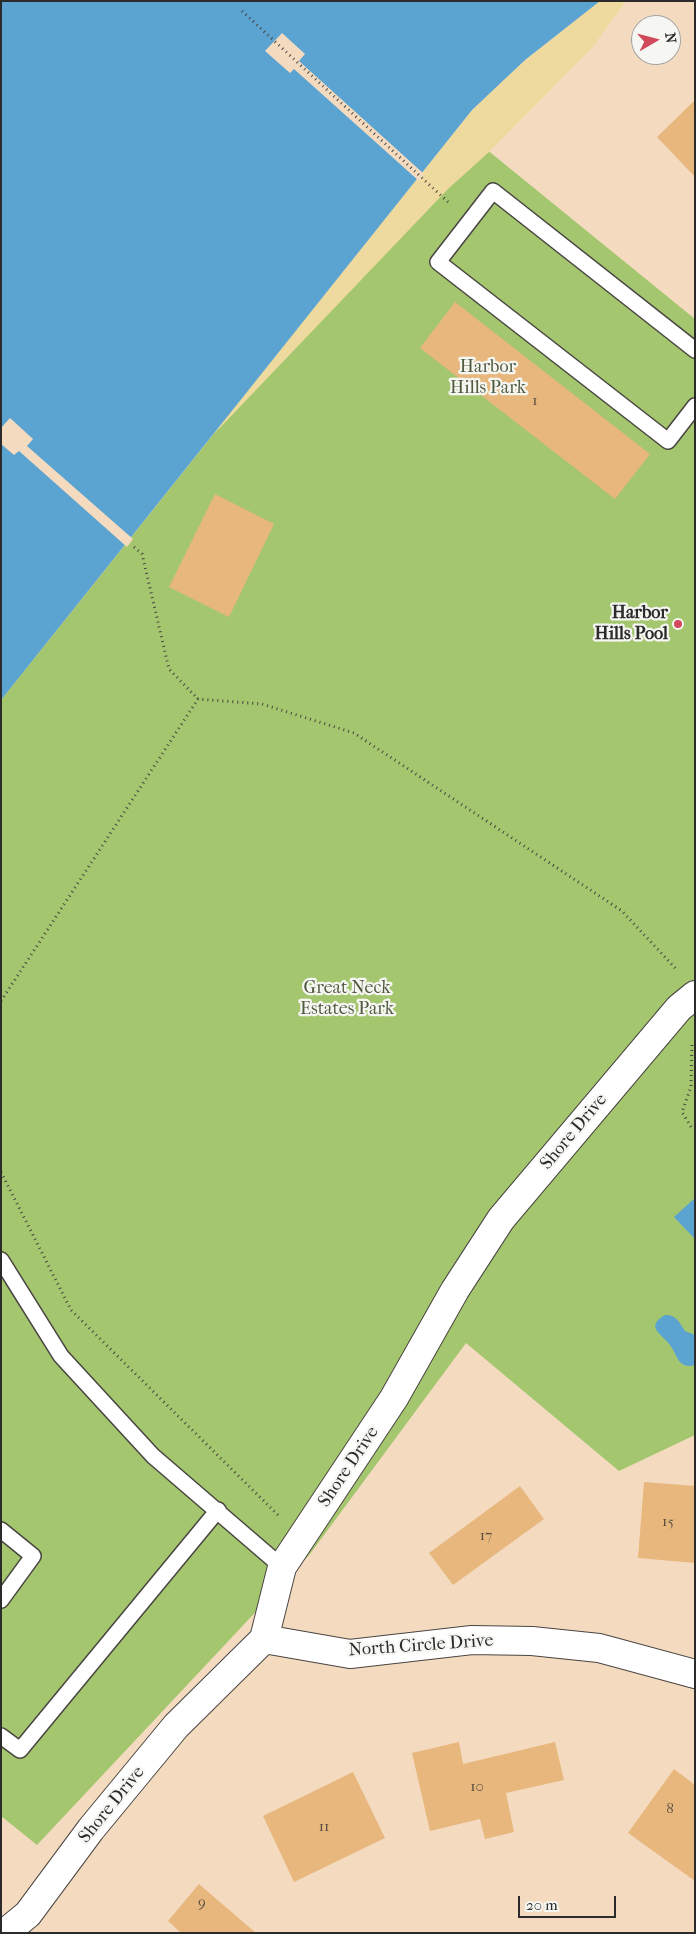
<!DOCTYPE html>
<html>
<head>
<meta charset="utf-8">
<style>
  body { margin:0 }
  #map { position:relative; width:696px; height:1934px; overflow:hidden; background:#f4dbc0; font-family:"IM FELL French Canon",serif }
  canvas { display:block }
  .frame { position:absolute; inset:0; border:2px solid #2b2b2b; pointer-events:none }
  .north { position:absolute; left:631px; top:15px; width:50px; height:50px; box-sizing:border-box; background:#f6f6f2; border:1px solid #a5a5a2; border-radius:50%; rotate:82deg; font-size:14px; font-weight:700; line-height:20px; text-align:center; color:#2b2b2b }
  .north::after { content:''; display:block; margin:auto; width:18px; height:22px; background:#d1495b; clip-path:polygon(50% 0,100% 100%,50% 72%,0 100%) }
  .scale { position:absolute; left:518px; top:1896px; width:98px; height:22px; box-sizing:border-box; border:2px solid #2b2b2b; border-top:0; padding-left:6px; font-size:15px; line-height:18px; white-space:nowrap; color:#2b2b2b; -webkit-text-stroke:4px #f6f6f2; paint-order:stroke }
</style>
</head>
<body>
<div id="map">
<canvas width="696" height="1934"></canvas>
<div class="frame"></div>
<div class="north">N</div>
<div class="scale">20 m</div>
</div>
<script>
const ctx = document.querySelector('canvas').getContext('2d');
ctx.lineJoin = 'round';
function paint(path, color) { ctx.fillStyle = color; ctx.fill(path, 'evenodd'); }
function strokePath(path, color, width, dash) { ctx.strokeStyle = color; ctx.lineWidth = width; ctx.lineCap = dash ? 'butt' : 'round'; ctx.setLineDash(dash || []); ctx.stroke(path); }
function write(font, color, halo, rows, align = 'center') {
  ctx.font = font + ' "IM FELL French Canon",serif'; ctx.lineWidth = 4.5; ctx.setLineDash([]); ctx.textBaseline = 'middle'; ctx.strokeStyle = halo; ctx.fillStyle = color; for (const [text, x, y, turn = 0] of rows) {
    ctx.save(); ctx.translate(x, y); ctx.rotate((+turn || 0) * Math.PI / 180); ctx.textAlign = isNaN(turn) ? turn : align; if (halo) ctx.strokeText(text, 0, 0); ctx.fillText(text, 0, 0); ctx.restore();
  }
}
const green = new Path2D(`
  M459,127L695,319V1435L619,1471L466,1343L310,1554L37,1845L1,1816V700Z`);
const sand = new Path2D(`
  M600,1H626L592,48L489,152L448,189L213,435L472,110L525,60Z`);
const water = new Path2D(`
  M1,1H600L525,60L472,110L1,700Z
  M695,1198V1239L674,1217Z
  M665,1315C677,1315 679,1322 685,1331L695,1335V1365C678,1370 677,1354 670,1345C662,1334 644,1327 665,1315Z`);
const pier = new Path2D(`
  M282,33L305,54L299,61L424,174L419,181L294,69L290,73L265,51Z
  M10,418L33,439L27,446L133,539L127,547L19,451L14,455L1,444V428Z`);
const building = new Path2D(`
  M695,100V177L657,137Z
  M455,302L650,454L615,499L420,348Z
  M215,494L274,524L229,617L169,587Z
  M644,1482L695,1486V1563L638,1558Z
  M520,1486L544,1519L453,1585L429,1553Z
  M459,1742L463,1764L555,1742L564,1780L506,1793L514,1832L485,1839L480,1819L430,1831L412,1753Z
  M674,1769L695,1785V1881L628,1833Z
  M353,1772L385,1838L294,1882L263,1816Z
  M199,1884L256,1933H181L168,1921Z`);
const path = new Path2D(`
  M242,11L448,202
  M134,547L142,554L169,669L198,699
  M1,1001L198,699L262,704L354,733L622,911L677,970
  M691,1127L682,1112L691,1087L692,1041
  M1,1172L71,1310L279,1516`);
const lane = new Path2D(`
  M695,350L493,191L438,262L668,441L695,406
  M1,1260L61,1356L153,1456L282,1567
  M1,1530L33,1556L1,1600
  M1,1736L20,1750L218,1510`);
const street = new Path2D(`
  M264,1639L350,1654L472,1640L532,1641L599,1648L695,1674
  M5,1933L28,1914L91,1829L176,1726L264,1639L282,1567L394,1398L455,1290L501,1219L679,1008L695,995`);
const markers = [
  [678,624,5,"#d1495b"]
];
const numberNames = [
  ["1",535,401],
  ["15",668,1522],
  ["17",486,1536],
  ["10",477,1787],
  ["8",670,1809],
  ["11",324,1827],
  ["9",202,1903]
];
const parkNames = [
  ["Harbor",488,368],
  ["Hills Park",488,389],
  ["Great Neck",347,989],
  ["Estates Park",347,1010]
];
const poiNames = [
  ["Harbor",668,614],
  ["Hills Pool",668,635]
];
const streetNames = [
  ["Shore Drive",574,1132,-50],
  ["Shore Drive",349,1467,-56],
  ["North Circle Drive",421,1646,-4],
  ["Shore Drive",112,1805,-51]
];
paint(green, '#a4c66e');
paint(sand, '#eeda9e');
paint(water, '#5ba4d2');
paint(pier, '#f4dbc0');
paint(building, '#e7b77d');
strokePath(lane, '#494541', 18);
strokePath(street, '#494541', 30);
strokePath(path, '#494541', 3, [1, 4]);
strokePath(lane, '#fff', 15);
strokePath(street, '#fff', 28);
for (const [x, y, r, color] of markers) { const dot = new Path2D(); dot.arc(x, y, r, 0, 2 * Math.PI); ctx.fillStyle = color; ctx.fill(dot); strokePath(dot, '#f6f6f2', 2); }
write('15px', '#5a4e40', null, numberNames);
write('18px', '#4f5a3f', '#f6f6f2', parkNames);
write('bold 18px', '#2b2b2b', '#f6f6f2', poiNames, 'right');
write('18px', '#2b2b2b', '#f6f6f2', streetNames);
</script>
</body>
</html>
